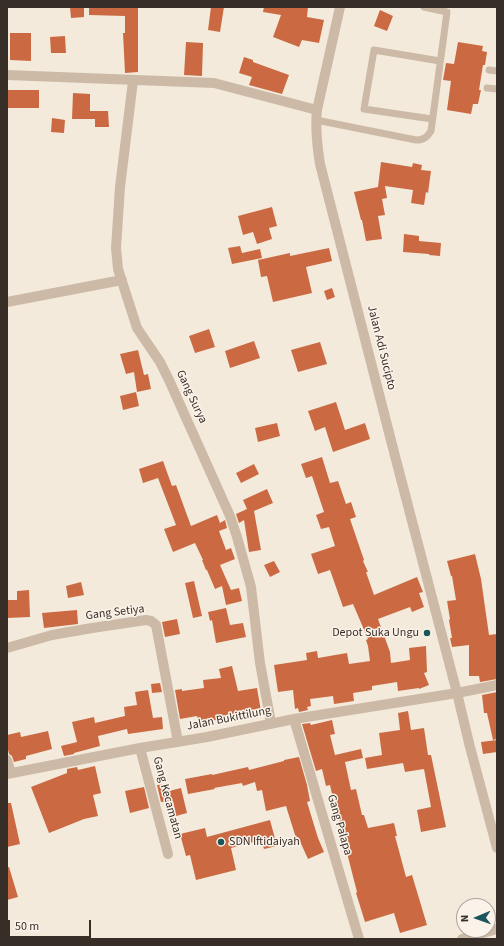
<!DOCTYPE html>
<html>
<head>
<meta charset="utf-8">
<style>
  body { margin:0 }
  #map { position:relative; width:504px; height:946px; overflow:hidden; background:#f3eadc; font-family:"Source Sans 3",sans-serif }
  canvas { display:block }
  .frame { position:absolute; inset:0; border:8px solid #382e28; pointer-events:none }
  .north { position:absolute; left:456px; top:898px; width:40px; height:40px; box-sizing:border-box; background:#fbf3e9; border:1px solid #ada49c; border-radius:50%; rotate:268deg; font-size:11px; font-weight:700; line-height:16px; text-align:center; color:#382e28 }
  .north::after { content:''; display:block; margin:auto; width:14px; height:18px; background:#1b555c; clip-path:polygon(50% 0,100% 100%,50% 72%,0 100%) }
  .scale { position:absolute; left:8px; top:920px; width:83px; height:18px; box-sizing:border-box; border:2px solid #382e28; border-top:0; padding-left:5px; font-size:12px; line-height:14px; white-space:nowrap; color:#382e28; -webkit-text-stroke:3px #fbf3e9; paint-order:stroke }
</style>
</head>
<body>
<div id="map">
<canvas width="504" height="946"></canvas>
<div class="frame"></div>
<div class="north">N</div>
<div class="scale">50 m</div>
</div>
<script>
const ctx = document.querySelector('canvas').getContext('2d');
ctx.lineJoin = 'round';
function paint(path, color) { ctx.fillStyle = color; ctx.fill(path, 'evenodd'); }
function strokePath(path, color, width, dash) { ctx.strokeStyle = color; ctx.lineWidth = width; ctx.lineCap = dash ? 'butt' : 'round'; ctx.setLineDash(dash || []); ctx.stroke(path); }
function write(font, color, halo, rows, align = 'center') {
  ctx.font = font + ' "Source Sans 3",sans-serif'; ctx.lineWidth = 3; ctx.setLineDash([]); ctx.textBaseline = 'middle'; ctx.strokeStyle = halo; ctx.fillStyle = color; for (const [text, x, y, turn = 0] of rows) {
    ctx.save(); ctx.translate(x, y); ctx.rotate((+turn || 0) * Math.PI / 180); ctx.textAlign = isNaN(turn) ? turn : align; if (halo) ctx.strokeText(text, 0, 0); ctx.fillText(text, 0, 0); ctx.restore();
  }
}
const building = new Path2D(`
  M70,7H84V17L71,18Z
  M89,7H138V72L125,73L123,33H125V16L89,15Z
  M211,7H224L220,32L208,30Z
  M264,7H308L307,17L324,20L319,43L302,40L299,47L273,37L281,15L263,12Z
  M380,10L393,16L387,31L374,26Z
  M10,33H31V61L10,60Z
  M65,36L66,53H51L50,37Z
  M186,42L203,43L202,76L184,75Z
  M458,42L483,46L482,51L487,52L485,65H483L479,90H481L478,104H473L471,114L447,110L451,81L443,80L446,63L454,64Z
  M244,57L253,60V62L289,75L282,94L249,85L252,77L239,73Z
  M7,90H39V108H7Z
  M73,93L90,94V111H108L109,127H95V119H72Z
  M52,118L65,120L64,133L51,132Z
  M381,162L412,167L413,163L422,165L421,170L431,171L428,193L426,192L424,205L411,203L413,190L385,186L387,198L382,199L385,215L378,216L382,239L366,241L362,220H361L354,192L378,187Z
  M272,207L277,226L269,228L272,239L257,244L253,232L243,235L238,216Z
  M404,234L419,236V241L441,243L440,256L429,255V254L403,252Z
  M240,246L242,253L260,249L262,258L232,264L228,248Z
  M329,248L332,261L306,267L312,293L273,302L267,276L261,277L258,260L290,253V256Z
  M332,288L335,297L327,300L324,291Z
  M209,329L215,347L195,353L189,336Z
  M254,341L260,358L230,368L225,351Z
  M320,342L327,364L298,372L291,350Z
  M138,350L144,375L148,374L151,389L137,392L134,372L126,374L120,354Z
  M136,392L139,406L123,410L120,396Z
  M336,402L345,430L365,423L370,439L333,452L325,427L315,431L308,411Z
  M277,423L280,436L258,442L255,428Z
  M322,457L330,483L338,481L346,504L351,502L356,517L350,519L364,560L363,561L368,572H366L374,595L417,577L423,592L419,593L424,607L412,612L410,607L378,619L390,652L391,663L410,660L409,648L426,646L427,672L424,673L429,685L419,689V688L398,691L397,682L372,686V690L353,693L354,701L334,704L333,696L310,699L311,706L307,707L308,710L299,712L298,708L295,709L293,690L278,692L274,665L307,660L306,653L317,651L318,658L347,653L349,664L370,661L368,646L366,640L368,639L353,604L343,607L330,570L318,574L311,554L335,546L329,527L321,529L316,515L324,512L312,476L306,478L301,464Z
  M163,461L172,486L176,485L191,526L217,515L220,523L225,520L227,528L219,531L226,550L231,548L235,559L220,565L231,590L239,588L242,601L226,605L222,586L215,589L207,570H206L202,560H203L195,543L173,552L164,529L176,525L158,478L143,483L139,469Z
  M254,464L259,474L241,483L236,473Z
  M267,489L273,503L254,511L261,550L249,552L244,520L239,523L236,514L247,509L243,500Z
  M475,554L481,579L489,635L497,634V679L480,682L479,676H469V645L452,647L450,638H452L449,620L450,619L447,601L456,600L452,576H451L447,561Z
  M274,561L280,572L270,577L264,565Z
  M194,581L202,616L193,618L185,583Z
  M81,582L84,595L68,598L66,586Z
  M29,590L30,617L7,618V600H17V591Z
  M226,608L230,625L243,623L246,637L216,643L212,620L210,621L208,612Z
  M77,610L78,624L44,628L42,613Z
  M177,619L180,634L165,637L162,622Z
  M232,666L238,691L257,688L261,711L241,714V717L208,721V723L199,724L197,716L180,719L175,690L182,689V691L204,688L203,680L221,678L219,669Z
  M160,683L162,692L152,693L151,684Z
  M148,690L153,718L162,717L163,729L128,734L127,729L98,736L100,746L74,753V754L64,756L61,746L77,742L72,722L94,717L95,723L125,716L124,707L137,705L135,692Z
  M497,692V739L493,740L487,713H484L482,695Z
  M408,711L411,730L424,728L428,755H431L446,827L421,832L417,810L431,807L424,769L405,772L403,763L367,769L365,758L382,755L379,733L400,730L398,713Z
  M332,720L335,734L330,735L335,755L361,749L363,758L345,762L351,790L356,789L362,815H364L368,828L394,823L397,836H395L406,877L412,875L427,925L400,933L394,913L365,922L356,893L357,892L346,849L338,815L337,816L330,785L326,786L322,769L316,771L302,724L310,723L311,725Z
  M48,731L52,749L26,756V759L14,762L12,756L9,754L7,745V735L20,732L21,737Z
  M497,740V752L483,754L481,742Z
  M299,757L307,785L310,801L307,802L318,838L324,852L308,859L298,837L296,838L286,806L266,811L262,790L257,791L255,782L243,786L242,783L214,788L215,789L188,794L185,779L212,774V775L248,767L249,770L284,761V760Z
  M95,766L101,793L93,795L98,816L84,819L49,833L31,787L67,773V769L77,767L78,770Z
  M169,784V791L181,788L187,813L176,816L173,801L161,802L157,785Z
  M144,787L149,808L130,813L125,791Z
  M7,803H11L20,844L7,847Z
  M270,820L277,846L264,849L261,840L231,848L236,870L196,880L190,855L186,856L180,834L205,828L207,837Z
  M7,867H9L18,897L7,900Z`);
const lane = new Path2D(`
  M489,70L497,71
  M487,88L497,89
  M432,119L364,109L374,50L440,61
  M316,120L416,140C424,140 427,137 431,131L447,12L424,7`);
const street = new Path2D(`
  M340,7L317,110C315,128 317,145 320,164L395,456L457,693L470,747L497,848
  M7,75L214,83L317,110
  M133,81L120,187L116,248L118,269L137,328L160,362L169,380L230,516L237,537L251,587L260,663L271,723
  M7,302L122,280
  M7,648L52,635L92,628L146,620L151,621L156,625L178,742
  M294,719L359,939
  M140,748L168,854
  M7,760L11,773
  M7,774L140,748L207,737L294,719L457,693L497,685
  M462,939L497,929`);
const markers = [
  [427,633,4,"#1b555c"],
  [221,842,4,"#1b555c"]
];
const streetNames = [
  ["Jalan Adi Sucipto",381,348,76],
  ["Gang Surya",191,397,65],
  ["Gang Setiya",115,613,-7],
  ["Jalan Bukittilung",229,719,-11],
  ["Gang Kecamatan",167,798,75],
  ["Gang Palapa",339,825,74]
];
const poiNames = [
  ["Depot Suka Ungu",419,633],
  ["SDN Iftidaiyah",229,842,"left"]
];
paint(building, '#cb6a42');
strokePath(lane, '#ccbaa7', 7);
strokePath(street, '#ccbaa7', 10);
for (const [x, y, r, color] of markers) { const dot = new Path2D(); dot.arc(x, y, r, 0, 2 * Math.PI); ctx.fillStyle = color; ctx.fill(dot); strokePath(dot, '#fbf3e9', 1.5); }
write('12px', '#382e28', '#fbf3e9', streetNames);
write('12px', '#382e28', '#fbf3e9', poiNames, 'right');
</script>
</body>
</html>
